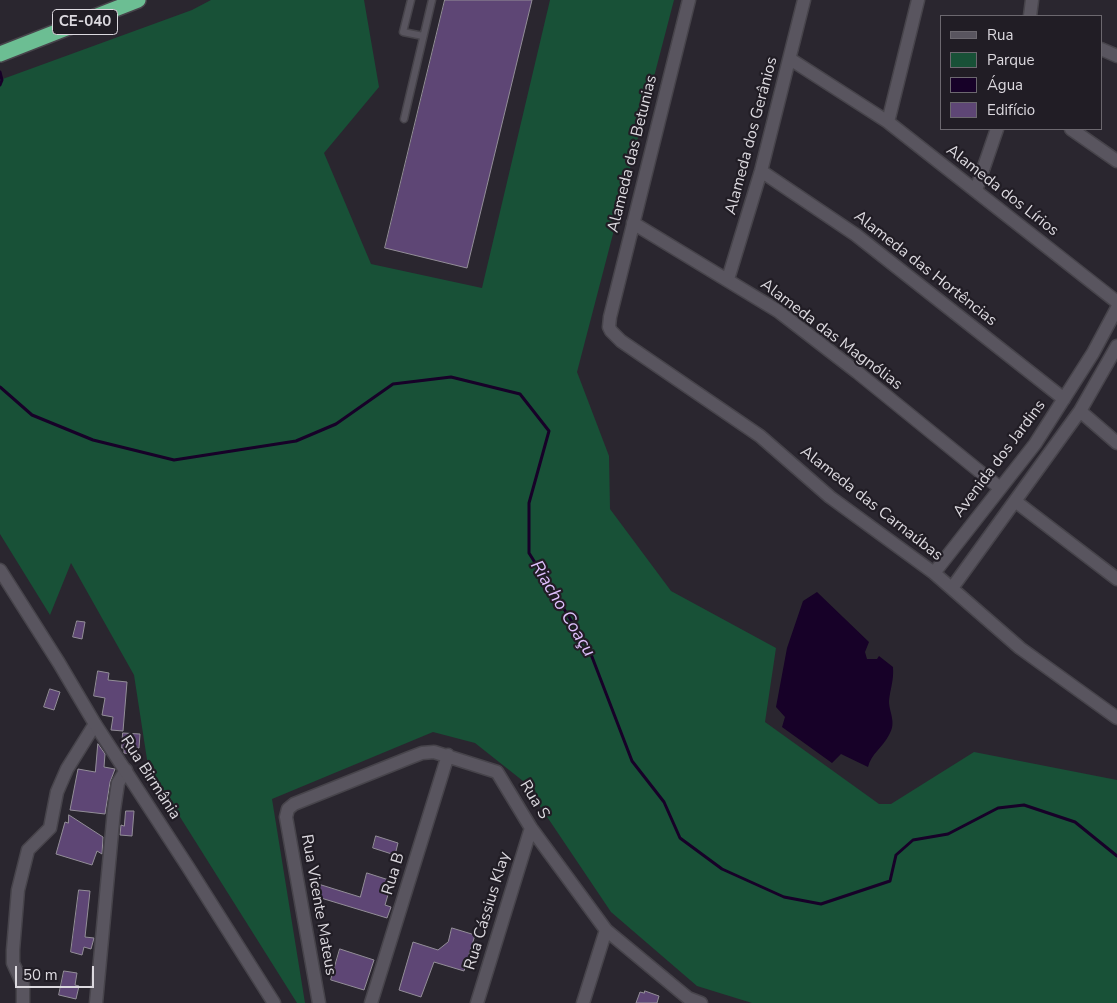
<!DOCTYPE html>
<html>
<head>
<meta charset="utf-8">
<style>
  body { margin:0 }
  #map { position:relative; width:1117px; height:1003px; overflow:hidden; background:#2a262f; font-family:"Nunito Sans",sans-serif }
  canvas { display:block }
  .legend { position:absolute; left:940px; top:15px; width:162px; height:115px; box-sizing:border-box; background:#211d25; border:1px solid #6c686f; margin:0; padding:6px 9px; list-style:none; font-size:15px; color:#dcd9df }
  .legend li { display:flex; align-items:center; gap:10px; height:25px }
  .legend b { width:25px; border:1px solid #6c686f }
  .scale { position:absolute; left:15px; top:966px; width:79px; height:22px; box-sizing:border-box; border:2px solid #dcd9df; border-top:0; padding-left:6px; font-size:15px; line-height:18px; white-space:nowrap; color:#dcd9df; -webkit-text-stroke:4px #211d25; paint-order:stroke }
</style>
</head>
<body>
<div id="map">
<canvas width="1117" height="1003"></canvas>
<ul class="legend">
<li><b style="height:6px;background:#59555f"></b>Rua</li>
<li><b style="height:14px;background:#185137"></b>Parque</li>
<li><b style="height:14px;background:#170128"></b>Água</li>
<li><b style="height:14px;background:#5e4675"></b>Edifício</li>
</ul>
<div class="scale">50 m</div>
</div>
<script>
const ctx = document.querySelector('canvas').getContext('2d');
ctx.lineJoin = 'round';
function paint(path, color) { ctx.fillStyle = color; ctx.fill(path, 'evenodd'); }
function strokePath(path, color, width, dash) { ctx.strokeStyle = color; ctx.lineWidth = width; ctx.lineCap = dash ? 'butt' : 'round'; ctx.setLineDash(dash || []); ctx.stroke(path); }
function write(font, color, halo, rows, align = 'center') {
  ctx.font = font + ' "Nunito Sans",sans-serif'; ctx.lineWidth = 4.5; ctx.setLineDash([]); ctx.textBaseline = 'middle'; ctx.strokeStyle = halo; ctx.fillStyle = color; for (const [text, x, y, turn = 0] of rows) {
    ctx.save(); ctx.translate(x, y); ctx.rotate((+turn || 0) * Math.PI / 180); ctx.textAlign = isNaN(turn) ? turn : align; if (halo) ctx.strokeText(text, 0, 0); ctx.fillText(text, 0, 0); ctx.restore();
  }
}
const green = new Path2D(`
  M211,0H364L379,87L324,153L371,264L482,288L550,0H674L577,372L609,456L610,509L671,591L776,648L765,722L879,804H891L974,752L1117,780V1003H752L697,986L611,912L523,781L475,743L433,732L272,799L305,1003H297L148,766L134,675L71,563L50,615L0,534V80L192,10Z`);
const water = new Path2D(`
  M817,592L869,642L865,652L867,659H877L879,656L893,667C894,681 890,689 889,701C889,713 897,722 889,735C883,747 871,754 868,767L841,754L832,763L782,727L785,717L776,707L787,648L803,601Z`);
const stream = new Path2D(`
  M0,72L2,80L0,85
  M0,387L32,415L93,440L174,460L296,441L336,424L393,384L451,377L520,394L549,431L529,503V553L589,649L632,761L664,802L680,838L722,869L784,897L821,904L890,881L896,855L913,840L948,834L998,808L1024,805L1075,822L1117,856`);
const building = new Path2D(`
  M445,0H532L467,268L385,248Z
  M77,621L85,622L82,639L73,637Z
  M98,671L109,673L108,680L127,682L123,731L111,730L113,717L102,715L105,698L94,696Z
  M50,689L60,692L54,710L44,707Z
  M123,733L140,734L139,748H136V755L124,753V748H122Z
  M98,744L105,754L104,767L115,769L110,782L105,814L70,810L78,769L95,772Z
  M126,811H134L132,836L120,835L121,825L124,826Z
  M69,815L103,837L102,854L97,851L92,865L56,854L65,822L68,823Z
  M376,836L398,843L395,855L373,848Z
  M367,873L392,881L385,905L391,907L387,918L311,895L315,883L360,897Z
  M79,890L90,891L85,937L94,938L91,949L84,947L82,955L71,952Z
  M452,928L475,935L464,971L434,962L421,997L399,990L413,942L438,950L448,942Z
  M340,949L374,960L364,990L331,980Z
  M64,971L77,973L75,985L79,986L76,999L59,995Z
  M645,991L659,996L657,1003H636L640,992L644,993Z`);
const lane = new Path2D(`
  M411,0L403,32L423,36
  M404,119L432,0`);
const street = new Path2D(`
  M689,0L610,317L609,327L611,331L621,341L760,436L830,497L934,573L1020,648L1117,718
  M1030,16L1032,0
  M1101,49L1117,56
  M790,59L888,122L1117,302
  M888,122L918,0
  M1071,129L1117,161
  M761,171L856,235L1064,399
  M976,190L997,129
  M633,223L778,311L857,372L1000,488
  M728,279L761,171L804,0
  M1080,411L1117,443
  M1015,501L1117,579
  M934,573L1035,444L1093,353L1117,308
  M952,588L1080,411L1117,346
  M23,1003V985L13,963V950L18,890L28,850L50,828L57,792L67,769L95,724
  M96,1003L114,810L118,783L126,770
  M319,1003L286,817L288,809L294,804L409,758L422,753L434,752L497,772L531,828L606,930L688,998L701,1003
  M371,1003L448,755
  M477,1003L531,828
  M583,1003L606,930`);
const secondary = new Path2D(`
  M0,570L59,663L95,724L188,867L274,1003`);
const highway = new Path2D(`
  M0,54L138,0`);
const shields = [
  [85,22,65]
];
const shieldNames = [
  ["CE-040",85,22]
];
const streetNames = [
  ["Alameda dos Gerânios",752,136,-75],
  ["Alameda das Betunias",633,154,-76],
  ["Alameda dos Lírios",1002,191,38],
  ["Alameda das Hortências",925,269,38],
  ["Alameda das Magnólias",831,335,37],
  ["Avenida dos Jardins",1000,459,-53],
  ["Alameda das Carnaúbas",871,504,38],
  ["Rua Birmânia",150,778,57],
  ["Rua S",534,800,59],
  ["Rua B",394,874,-73],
  ["Rua Vicente Mateus",318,905,80],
  ["Rua Cássius Klay",488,911,-73]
];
const waterNames = [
  ["Riacho Coaçu",562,609,59]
];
paint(green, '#185137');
paint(water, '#170128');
strokePath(stream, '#170128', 3);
paint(building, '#5e4675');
strokePath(building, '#938e98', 1);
strokePath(lane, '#47444b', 9);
strokePath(street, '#47444b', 15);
strokePath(secondary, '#47444b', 15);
strokePath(highway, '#47444b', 18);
strokePath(lane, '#59555f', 6);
strokePath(street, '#59555f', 12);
strokePath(secondary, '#59555f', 12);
strokePath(highway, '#6cbe93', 15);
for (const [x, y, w] of shields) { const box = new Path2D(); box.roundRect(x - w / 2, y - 12.5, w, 25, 4); ctx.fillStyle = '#211d25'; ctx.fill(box); strokePath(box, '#dcd9df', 1); }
write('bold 15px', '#dcd9df', null, shieldNames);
write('16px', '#dcd9df', '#211d25', streetNames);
write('italic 18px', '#debffc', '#211d25', waterNames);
</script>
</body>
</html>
